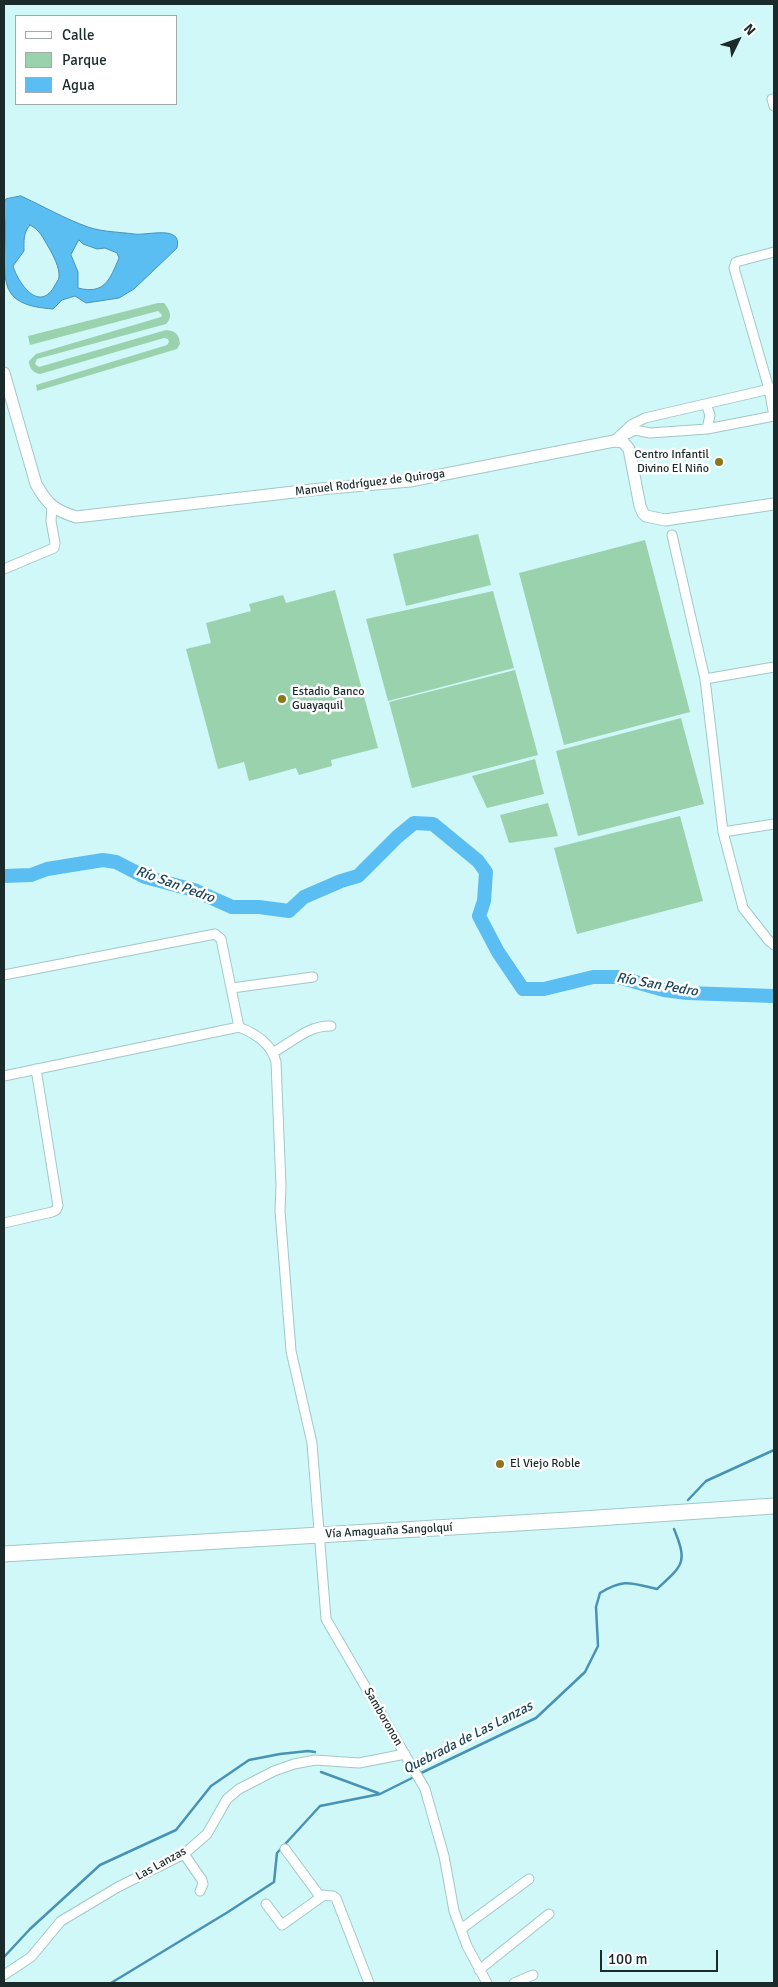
<!DOCTYPE html>
<html>
<head>
<meta charset="utf-8">
<style>
  body { margin:0 }
  #map { position:relative; width:778px; height:1987px; overflow:hidden; background:#d0f8f8; font-family:Signika,sans-serif }
  canvas { display:block }
  .frame { position:absolute; inset:0; border:5px solid #1b2a2a; pointer-events:none }
  .legend { position:absolute; left:15px; top:15px; width:162px; height:90px; box-sizing:border-box; background:#fff; border:1px solid #a4aaaa; margin:0; padding:6px 9px; list-style:none; font-size:15px; color:#1b2a2a }
  .legend li { display:flex; align-items:center; gap:10px; height:25px }
  .legend b { width:25px; border:1px solid #a4aaaa }
  .north { position:absolute; left:713px; top:15px; width:50px; height:50px; -webkit-text-stroke:4px #fff; paint-order:stroke; rotate:48deg; font-size:14px; font-weight:700; line-height:20px; text-align:center; color:#1b2a2a }
  .north::after { content:''; display:block; margin:auto; width:18px; height:22px; background:#1b2a2a; clip-path:polygon(50% 0,100% 100%,50% 72%,0 100%) }
  .scale { position:absolute; left:600px; top:1950px; width:118px; height:22px; box-sizing:border-box; border:2px solid #1b2a2a; border-top:0; padding-left:6px; font-size:15px; line-height:18px; white-space:nowrap; color:#1b2a2a; -webkit-text-stroke:4px #fff; paint-order:stroke }
</style>
</head>
<body>
<div id="map">
<canvas width="778" height="1987"></canvas>
<div class="frame"></div>
<ul class="legend">
<li><b style="height:6px;background:#fff"></b>Calle</li>
<li><b style="height:14px;background:#9ad2ae"></b>Parque</li>
<li><b style="height:14px;background:#5bbef2"></b>Agua</li>
</ul>
<div class="north">N</div>
<div class="scale">100 m</div>
</div>
<script>
const ctx = document.querySelector('canvas').getContext('2d');
ctx.lineJoin = 'round';
function paint(path, color) { ctx.fillStyle = color; ctx.fill(path, 'evenodd'); }
function strokePath(path, color, width, dash) { ctx.strokeStyle = color; ctx.lineWidth = width; ctx.lineCap = dash ? 'butt' : 'round'; ctx.setLineDash(dash || []); ctx.stroke(path); }
function write(font, color, halo, rows, align = 'center') {
  ctx.font = font + ' Signika,sans-serif'; ctx.lineWidth = 5; ctx.setLineDash([]); ctx.textBaseline = 'middle'; ctx.strokeStyle = halo; ctx.fillStyle = color; for (const [text, x, y, turn = 0] of rows) {
    ctx.save(); ctx.translate(x, y); ctx.rotate((+turn || 0) * Math.PI / 180); ctx.textAlign = isNaN(turn) ? turn : align; if (halo) ctx.strokeText(text, 0, 0); ctx.fillText(text, 0, 0); ctx.restore();
  }
}
const green = new Path2D(`
  M158,303H164C170,310 173,317 166,324L37,359L35,364L39,367L166,330C176,331 179,334 180,344L177,349L37,391L36,385L167,345L169,342L168,339L164,338L40,374C33,373 29,368 29,361L36,354L161,317L162,315L158,311L30,345L28,336Z
  M478,534L491,585L406,606L393,554Z
  M645,540L690,712L564,745L519,573Z
  M335,590L378,748L331,760L332,766L299,775L296,768L249,781L244,762L218,769L186,649L211,643L206,623L251,611L249,604L283,595L286,603Z
  M493,591L514,668L388,701L366,619Z
  M515,670L538,755L412,788L389,702Z
  M681,718L704,804L578,836L556,751Z
  M535,759L544,794L487,808L472,776Z
  M548,803L558,836L509,843L500,815Z
  M680,816L703,901L577,934L554,848Z`);
const water = new Path2D(`
  M21,196C43,206 65,219 88,227C102,232 120,232 134,234C147,236 183,224 177,248L134,289L119,298L86,303L75,296L62,300L53,309C0,305 4,285 5,238C6,226 4,214 4,202L6,199ZM30,225C40,230 43,238 49,248C53,255 60,268 59,277C59,280 55,284 54,287C38,313 18,282 13,266L24,251C24,241 23,233 30,225ZM79,240L83,244L97,249L105,248L117,253L119,258C110,279 105,295 78,288V272L71,255Z`);
const stream = new Path2D(`
  M688,1500L706,1481L774,1450
  M321,1772L378,1793
  M419,1774L536,1718L585,1672L598,1646L596,1607L600,1593C624,1578 631,1583 657,1589C683,1565 688,1563 674,1529
  M4,1957L30,1929L100,1865L176,1830L211,1786L249,1760L280,1754L308,1751L315,1752
  M111,1983L228,1912L274,1882L277,1853L320,1806L380,1794L414,1777`);
const river = new Path2D(`
  M4,876L31,875L47,869L103,860L116,862L145,877L194,890L232,907H259L289,911L304,897L341,881L358,876L397,837L414,823L433,824L478,861L486,872L484,901L479,916L498,952L523,989H544L593,977H618L664,990L687,993L774,996`);
const street = new Path2D(`
  M774,99H772L774,106
  M774,252L736,262L734,268L769,389L774,416
  M706,404L710,415L707,429
  M623,436L635,430L650,433L707,429L774,416
  M614,441L631,425L645,418L774,388
  M672,535L705,679L723,832L743,908L769,941L774,945
  M4,569L54,548L55,543L51,521L52,507
  M705,679L774,667
  M723,832L774,824
  M4,975L215,934L221,939L239,1027
  M232,988L313,977
  M274,1052C292,1042 309,1025 331,1026
  M4,1076L239,1027C256,1034 271,1043 276,1062L281,1186L280,1211L291,1351L312,1443L326,1619L425,1789L444,1856L454,1911L467,1946L487,1983
  M4,1223L52,1212L56,1210L58,1206L36,1069
  M285,1849L319,1895L333,1896L336,1898L369,1983
  M184,1854L202,1880L203,1884L200,1891
  M266,1904L282,1925L324,1895
  M461,1929L529,1879
  M479,1970L549,1914
  M4,1975L31,1957L61,1921L118,1887L184,1854L207,1834L227,1799L239,1789L274,1771L294,1764L315,1760L359,1763L405,1754
  M514,1983L533,1975`);
const secondary = new Path2D(`
  M4,373L36,484C47,504 54,510 76,517L320,489L410,481L614,441L623,442L629,449L640,506L643,513L646,516L665,520L774,504`);
const highway = new Path2D(`
  M4,1554L568,1520L774,1506`);
const markers = [
  [719,462,5,"#8a771b"],
  [282,699,5,"#8a771b"],
  [500,1464,5,"#8a771b"]
];
const poiNames = [
  ["Centro Infantil",709,455,"right"],
  ["Divino El Niño",709,469,"right"],
  ["Estadio Banco",292,692],
  ["Guayaquil",292,706],
  ["El Viejo Roble",510,1464]
];
const streetNames = [
  ["Manuel Rodríguez de Quiroga",370,483,-7],
  ["Vía Amaguaña Sangolquí",389,1531,-3],
  ["Samboronon",383,1717,60],
  ["Las Lanzas",161,1864,-29]
];
const waterNames = [
  ["Río San Pedro",175,885,20],
  ["Río San Pedro",657,985,10],
  ["Quebrada de Las Lanzas",468,1738,-27]
];
paint(green, '#9ad2ae');
paint(water, '#5bbef2');
strokePath(water, '#4892b6', 1);
strokePath(stream, '#4892b6', 2.5);
strokePath(river, '#5bbef2', 14);
strokePath(street, '#a1c8c7', 11);
strokePath(secondary, '#a1c8c7', 13);
strokePath(highway, '#a1c8c7', 17);
strokePath(street, '#fff', 9);
strokePath(secondary, '#fff', 11);
strokePath(highway, '#fff', 15);
for (const [x, y, r, color] of markers) { const dot = new Path2D(); dot.arc(x, y, r, 0, 2 * Math.PI); ctx.fillStyle = color; ctx.fill(dot); strokePath(dot, '#fff', 2); }
write('12px', '#1b2a2a', '#fff', poiNames, 'left');
write('12px', '#1b2a2a', '#fff', streetNames);
write('italic 14px', '#1a445a', '#fff', waterNames);
</script>
</body>
</html>
